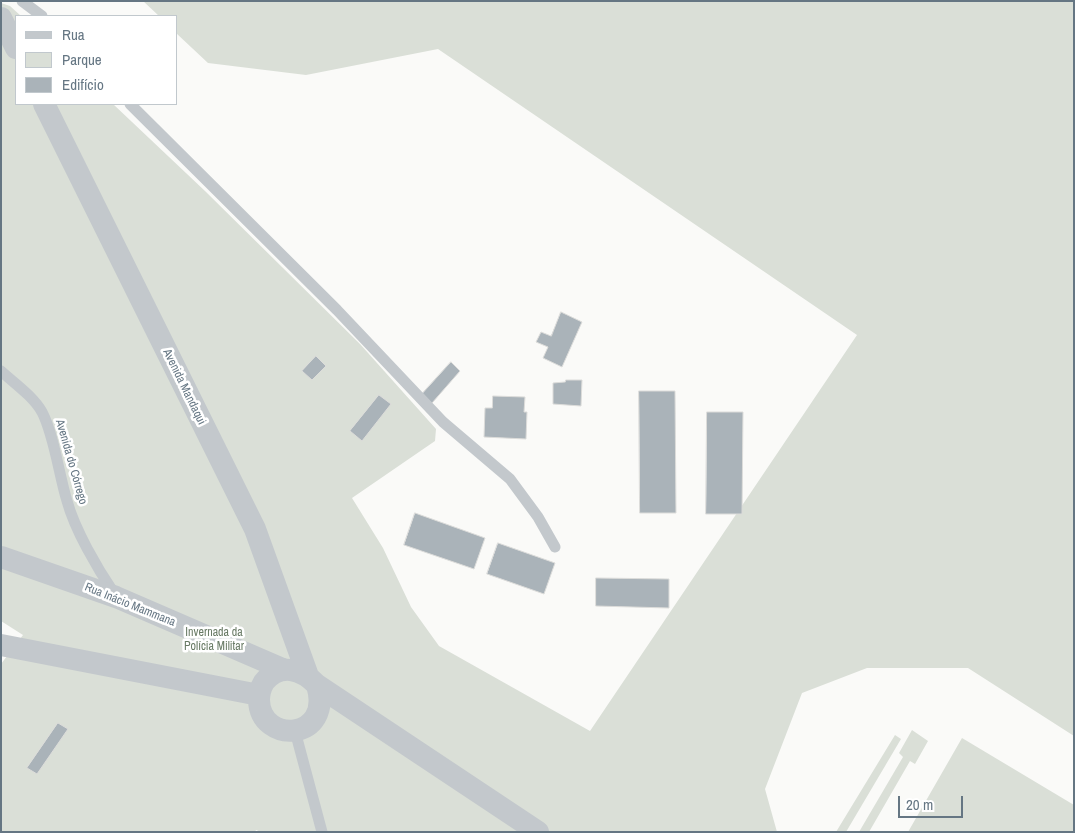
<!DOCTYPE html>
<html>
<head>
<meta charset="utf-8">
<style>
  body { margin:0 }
  #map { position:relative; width:1075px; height:833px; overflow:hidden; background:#fafaf8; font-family:"Archivo Narrow",sans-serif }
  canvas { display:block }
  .frame { position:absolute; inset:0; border:2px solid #657683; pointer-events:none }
  .legend { position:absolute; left:15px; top:15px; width:162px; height:90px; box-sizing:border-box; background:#fff; border:1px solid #c1c8cd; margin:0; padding:6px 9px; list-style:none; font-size:15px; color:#657683 }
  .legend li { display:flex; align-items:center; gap:10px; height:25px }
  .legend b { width:25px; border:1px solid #c1c8cd }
  .scale { position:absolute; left:898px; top:796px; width:65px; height:22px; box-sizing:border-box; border:2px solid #657683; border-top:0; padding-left:6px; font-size:15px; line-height:18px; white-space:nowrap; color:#657683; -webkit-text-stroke:4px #fff; paint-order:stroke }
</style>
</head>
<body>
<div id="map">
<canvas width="1075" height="833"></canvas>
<div class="frame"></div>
<ul class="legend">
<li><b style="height:6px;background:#c3c8cc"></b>Rua</li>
<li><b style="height:14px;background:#dadfd7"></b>Parque</li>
<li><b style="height:14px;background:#aab3b9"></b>Edifício</li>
</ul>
<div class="scale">20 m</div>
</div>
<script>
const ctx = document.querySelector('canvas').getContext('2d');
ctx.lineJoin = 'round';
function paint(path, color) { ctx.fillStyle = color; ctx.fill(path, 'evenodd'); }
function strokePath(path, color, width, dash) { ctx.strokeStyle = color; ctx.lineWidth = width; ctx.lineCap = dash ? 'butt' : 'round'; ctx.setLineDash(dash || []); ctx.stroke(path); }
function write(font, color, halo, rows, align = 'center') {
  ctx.font = font + ' "Archivo Narrow",sans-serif'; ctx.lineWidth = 5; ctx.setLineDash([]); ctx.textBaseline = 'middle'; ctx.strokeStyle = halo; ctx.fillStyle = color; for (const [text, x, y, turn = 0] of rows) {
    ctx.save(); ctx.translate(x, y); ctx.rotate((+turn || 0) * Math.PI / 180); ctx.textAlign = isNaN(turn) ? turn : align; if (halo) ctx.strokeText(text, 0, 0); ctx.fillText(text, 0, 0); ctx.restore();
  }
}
const green = new Path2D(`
  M143,1H1074V736L968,668H867L802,693L765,789L777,832H261L256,830L255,832H1V664L23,635L1,621V3L10,6L21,16H16V104H113L205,191L360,344L436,429L435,441L352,498L383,548L411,607L439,646L590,731L857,335L438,49L306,75L208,63L176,33V16H159Z
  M912,730L928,741L915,764L910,761L869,832H859L903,757L899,753Z
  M895,735L901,739L846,832H836Z
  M962,738L1074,805V832H908Z`);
const building = new Path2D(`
  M561,312L582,322L562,367L543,358L548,347L536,342L541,332L551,336Z
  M316,356L326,366L312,380L302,371Z
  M451,362L460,371L432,403L422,394Z
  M566,380H582L581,406L553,404V383L565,382Z
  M639,391H675L676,513H640Z
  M379,395L391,404L362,441L350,431Z
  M493,396L525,397L524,412H527L526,439L484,437L485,408H492Z
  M707,412H743L742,514H706Z
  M415,513L485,538L474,569L404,545Z
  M498,543L555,563L544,594L487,574Z
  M596,578L669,579V608L596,606Z
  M58,723L68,729L37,774L27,768Z`);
const lane = new Path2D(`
  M22,1L42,16
  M130,104L337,310L443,422L510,479L538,517L555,547
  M1,371C14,383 33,396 42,412C54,435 59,475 67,501C75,530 97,568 114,593
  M295,731L322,832`);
const street = new Path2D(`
  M1,18L16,48
  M44,104L255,529L308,676
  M1,557L116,597L285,670
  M1,645L259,695
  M317,685C334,741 260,745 259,700C259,694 261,687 264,682C280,662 302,669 317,685L538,832`);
const streetNames = [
  ["Avenida Mandaqui",184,387,64],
  ["Avenida do Córrego",71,462,74],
  ["Rua Inácio Mammana",130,605,22]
];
const parkNames = [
  ["Invernada da",214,633],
  ["Polícia Militar",214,647]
];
paint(green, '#dadfd7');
paint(building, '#aab3b9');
strokePath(building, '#dcdcda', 1);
strokePath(lane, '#c3c8cc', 11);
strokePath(street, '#c3c8cc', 22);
write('12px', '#657683', '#fff', streetNames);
write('12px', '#687a64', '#fff', parkNames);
</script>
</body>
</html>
